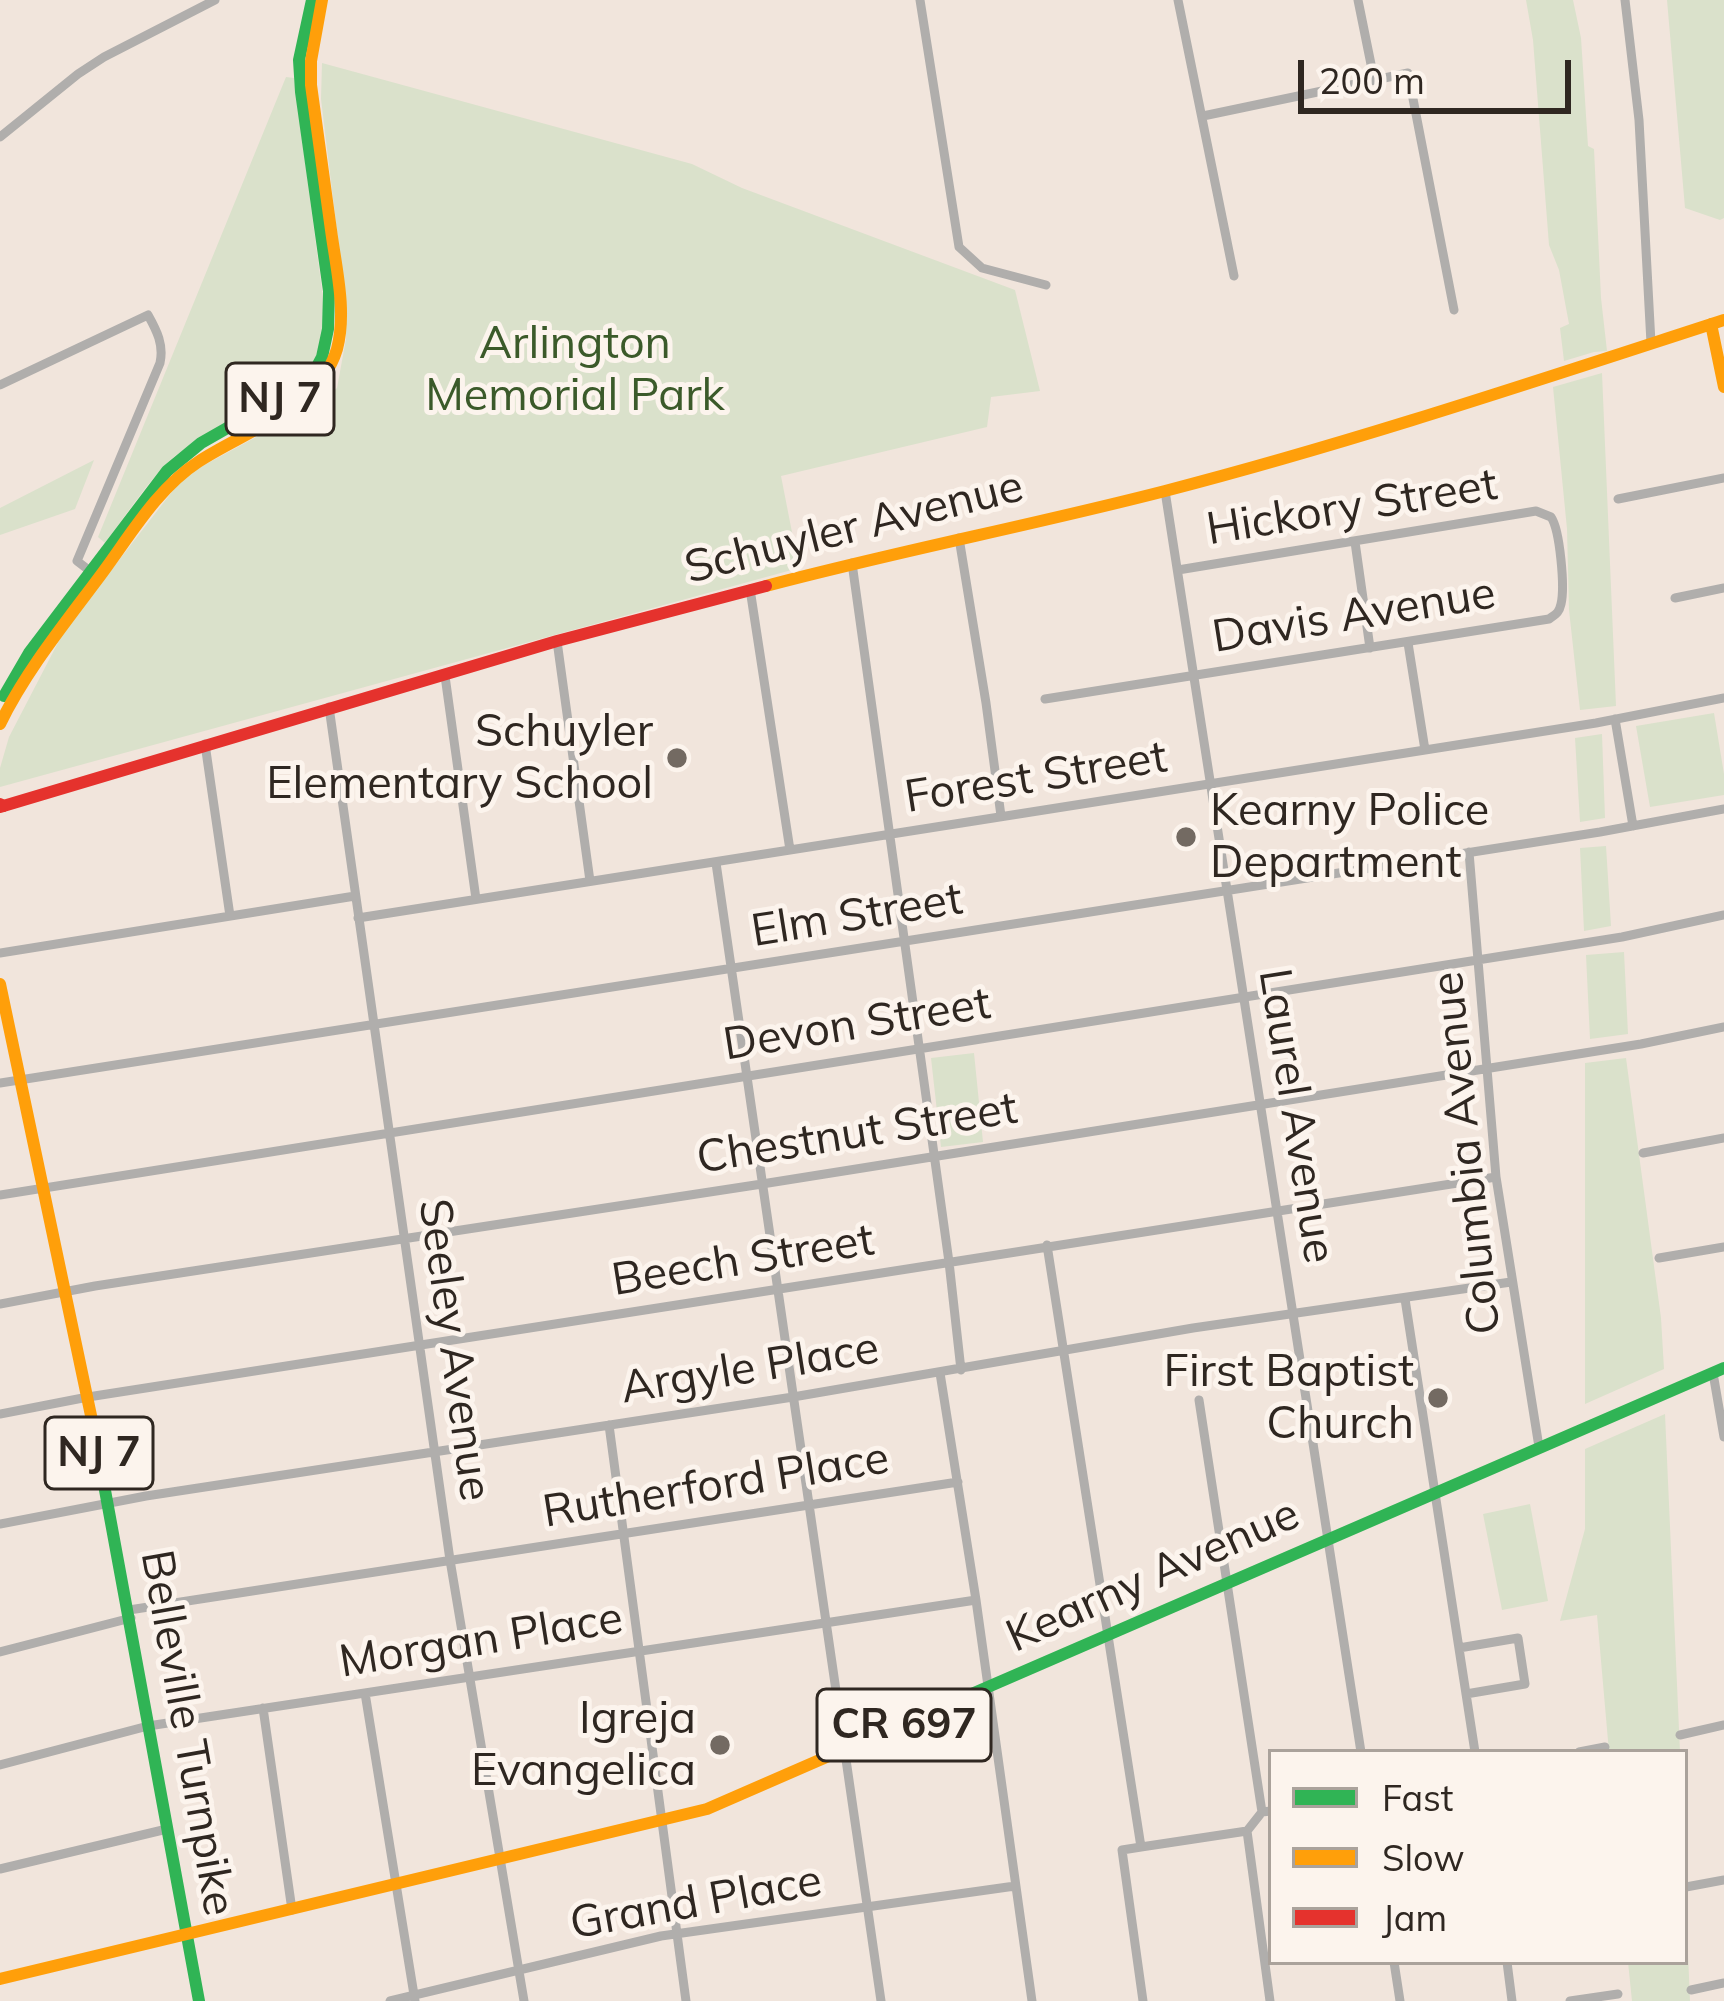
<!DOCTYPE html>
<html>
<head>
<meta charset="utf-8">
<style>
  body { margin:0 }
  #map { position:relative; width:1724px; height:2001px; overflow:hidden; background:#f1e5dc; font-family:Mulish,sans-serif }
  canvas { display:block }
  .legend { position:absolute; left:1268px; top:1749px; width:420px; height:216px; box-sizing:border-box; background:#fcf4ed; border:3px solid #aaa29b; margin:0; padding:15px 21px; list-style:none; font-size:36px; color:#2f2721 }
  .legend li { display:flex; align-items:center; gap:24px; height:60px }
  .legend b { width:60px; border:3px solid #aaa29b }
  .scale { position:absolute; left:1298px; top:60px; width:273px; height:54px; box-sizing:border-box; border:6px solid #2f2721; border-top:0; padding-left:15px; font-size:36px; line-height:42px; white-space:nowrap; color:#2f2721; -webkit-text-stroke:9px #fcf4ed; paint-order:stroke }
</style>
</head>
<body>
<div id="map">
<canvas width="1724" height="2001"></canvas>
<ul class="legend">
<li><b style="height:15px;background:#30b455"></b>Fast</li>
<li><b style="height:15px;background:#ff9f0a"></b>Slow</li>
<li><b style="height:15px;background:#e5322d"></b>Jam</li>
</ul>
<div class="scale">200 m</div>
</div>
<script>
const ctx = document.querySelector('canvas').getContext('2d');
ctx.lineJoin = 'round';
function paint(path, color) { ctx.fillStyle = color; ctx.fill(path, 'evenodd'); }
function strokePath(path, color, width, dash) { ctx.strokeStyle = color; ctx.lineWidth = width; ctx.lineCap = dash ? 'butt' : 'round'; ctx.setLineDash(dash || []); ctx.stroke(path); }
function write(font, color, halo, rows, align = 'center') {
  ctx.font = font + ' Mulish,sans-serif'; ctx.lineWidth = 10; ctx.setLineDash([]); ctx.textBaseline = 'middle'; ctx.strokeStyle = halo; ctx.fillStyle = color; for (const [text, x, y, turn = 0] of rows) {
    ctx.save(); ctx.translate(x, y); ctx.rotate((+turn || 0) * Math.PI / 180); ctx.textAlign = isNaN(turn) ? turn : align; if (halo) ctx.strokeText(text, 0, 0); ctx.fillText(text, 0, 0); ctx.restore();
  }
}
const green = new Path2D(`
  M1526,0H1573L1581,38L1588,146L1594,149L1601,298L1607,351L1594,352L1564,361L1560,328L1569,324L1559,270L1549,245L1533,40Z
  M1667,0H1724V218L1720,220L1685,208Z
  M322,63L692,164L742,188L1015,290L1040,391L991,397L987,427L781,476L799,568L0,787V768L9,737L64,631L178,484L197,469L319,403L337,388L346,339L344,290L321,99Z
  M286,77L294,78L322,290C323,315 325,340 313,363C290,405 213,428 175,456C155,471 122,521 105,543L98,537Z
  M1602,373L1616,706L1580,710L1569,610L1567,529L1553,387Z
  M94,460L75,509L0,535V508Z
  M1714,713L1724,774V795L1650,807L1636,726Z
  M1602,734L1605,818L1580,822L1575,738Z
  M1606,846L1611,926L1584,931L1580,848Z
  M1624,952L1628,1034L1590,1039L1586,955Z
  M974,1053L983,1142L941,1147L931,1058Z
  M1626,1058L1661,1318L1664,1369L1585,1404V1063Z
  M1665,1414L1680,1752H1609L1597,1615L1560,1621L1585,1529V1449Z
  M1530,1504L1548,1601L1502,1610L1483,1514Z
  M1685,1883L1690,2001H1632L1628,1962H1685Z`);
const street = new Path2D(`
  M920,0L959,247L982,268L1046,285
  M1178,0L1234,276
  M1358,0L1374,79
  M1625,0L1639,120L1651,343
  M1203,116L1408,73L1454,310
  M0,137L78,74L104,57L215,0
  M0,385L148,315C157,331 164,345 160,363L77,561L90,571
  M1165,491L1361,1752
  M1618,499L1724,478
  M959,538L986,703L1001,816
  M1355,542L1370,648
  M852,563L949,1262L961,1370
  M750,589L790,850
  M1675,598L1724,588
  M557,641L590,881
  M1408,643L1425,750
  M445,676L476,899
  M1045,699L1549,619C1556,614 1559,613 1561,604C1565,587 1560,530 1551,517L1536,511L1178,570
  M329,707L450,1560L524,2001
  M1615,719L1633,826
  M205,744L230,916
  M1469,852L1496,1177L1539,1447
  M716,863L881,2001
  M358,918L1425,750L1596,723L1724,698
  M0,953L355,896
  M0,1083L1600,832L1724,809
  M1643,1153L1724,1138
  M0,1195L1622,937L1724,915
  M1047,1245L1141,1847L1122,1850L1143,2001
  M1659,1258L1724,1247
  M1405,1299L1475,1752
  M0,1304L95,1286L762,1184L1641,1044L1724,1027
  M940,1373L976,1600L1032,2001
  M1713,1373L1724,1437
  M1199,1400L1262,1812
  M0,1414L88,1397L1496,1177
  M609,1425L686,2001
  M0,1524L146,1496L793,1397L1193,1328L1511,1282
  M129,1610L958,1482
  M1459,1648L1518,1638L1525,1684L1466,1694
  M0,1652L131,1618
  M365,1693L415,2001
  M263,1708L292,1910
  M1680,1735L1724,1725
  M1579,1752L1605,1747
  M0,1765L148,1726L976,1600
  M1247,1831L1270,2001
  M1141,1847L1247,1831L1262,1812L1271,1811
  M0,1869L167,1829
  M1686,1887L1724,1880
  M1394,1962L1400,2001
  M1507,1962L1512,2001
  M1691,1990L1724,1983
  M390,2001L661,1936L1015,1886
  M1570,2001L1618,1994`);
const fast = new Path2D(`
  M4,696L29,653L167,471L201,443L299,387L314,372L322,357L328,329L329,291L301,92L299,60L312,0
  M93,1425L199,2001
  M854,1745L1724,1368`);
const slow = new Path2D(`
  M1711,324L1724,387
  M766,586C898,551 1033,525 1165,491C1354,442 1539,380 1724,320
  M0,724C27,669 66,622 103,572C131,534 158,488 198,462C245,431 319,409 337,349C347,311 336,268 331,230C324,182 318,133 311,85V61L322,0
  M0,984L93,1425
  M0,1979L707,1809L854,1745`);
const jam = new Path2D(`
  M0,804L4,806
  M0,807L557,641L766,586`);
const markers = [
  [677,758,12,"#736a62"],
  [1186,837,12,"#736a62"],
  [1438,1398,12,"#736a62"],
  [720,1745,12,"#736a62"]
];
const shields = [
  [280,399,108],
  [99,1453,108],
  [904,1725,174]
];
const shieldNames = [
  ["NJ 7",280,399],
  ["NJ 7",99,1453],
  ["CR 697",904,1725]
];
const parkNames = [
  ["Arlington",575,344],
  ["Memorial Park",575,396]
];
const streetNames = [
  ["Hickory Street",1352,508,-9],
  ["Schuyler Avenue",854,528,-14],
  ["Davis Avenue",1354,616,-9],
  ["Forest Street",1036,778,-9],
  ["Elm Street",857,916,-9],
  ["Devon Street",857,1025,-9],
  ["Laurel Avenue",1296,1116,81],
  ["Chestnut Street",857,1134,-9],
  ["Columbia Avenue",1467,1153,-96],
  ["Beech Street",743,1261,-9],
  ["Seeley Avenue",454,1350,82],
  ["Argyle Place",750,1369,-9],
  ["Rutherford Place",716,1486,-9],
  ["Kearny Avenue",1153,1576,-24],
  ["Morgan Place",481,1641,-9],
  ["Belleville Turnpike",187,1733,80],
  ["Grand Place",696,1903,-10]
];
const poiNames = [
  ["Schuyler",653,732],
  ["Elementary School",653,784],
  ["Kearny Police",1210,811,"left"],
  ["Department",1210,863,"left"],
  ["First Baptist",1414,1372],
  ["Church",1414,1424],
  ["Igreja",696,1719],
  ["Evangelica",696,1771]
];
paint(green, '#dae1cb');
strokePath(street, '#b0aeac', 9);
strokePath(fast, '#30b455', 12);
strokePath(slow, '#ff9f0a', 12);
strokePath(jam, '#e5322d', 12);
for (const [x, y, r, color] of markers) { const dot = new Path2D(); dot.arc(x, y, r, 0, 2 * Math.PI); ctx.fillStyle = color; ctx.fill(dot); strokePath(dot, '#fcf4ed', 4.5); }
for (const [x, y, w] of shields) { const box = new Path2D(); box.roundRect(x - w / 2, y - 36, w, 72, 9); ctx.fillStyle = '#fcf4ed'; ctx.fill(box); strokePath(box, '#2f2721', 3); }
write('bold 42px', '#2f2721', null, shieldNames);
write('45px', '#3b5a2a', '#fcf4ed', parkNames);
write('45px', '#2f2721', '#fcf4ed', streetNames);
write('45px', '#2f2721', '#fcf4ed', poiNames, 'right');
</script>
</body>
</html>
